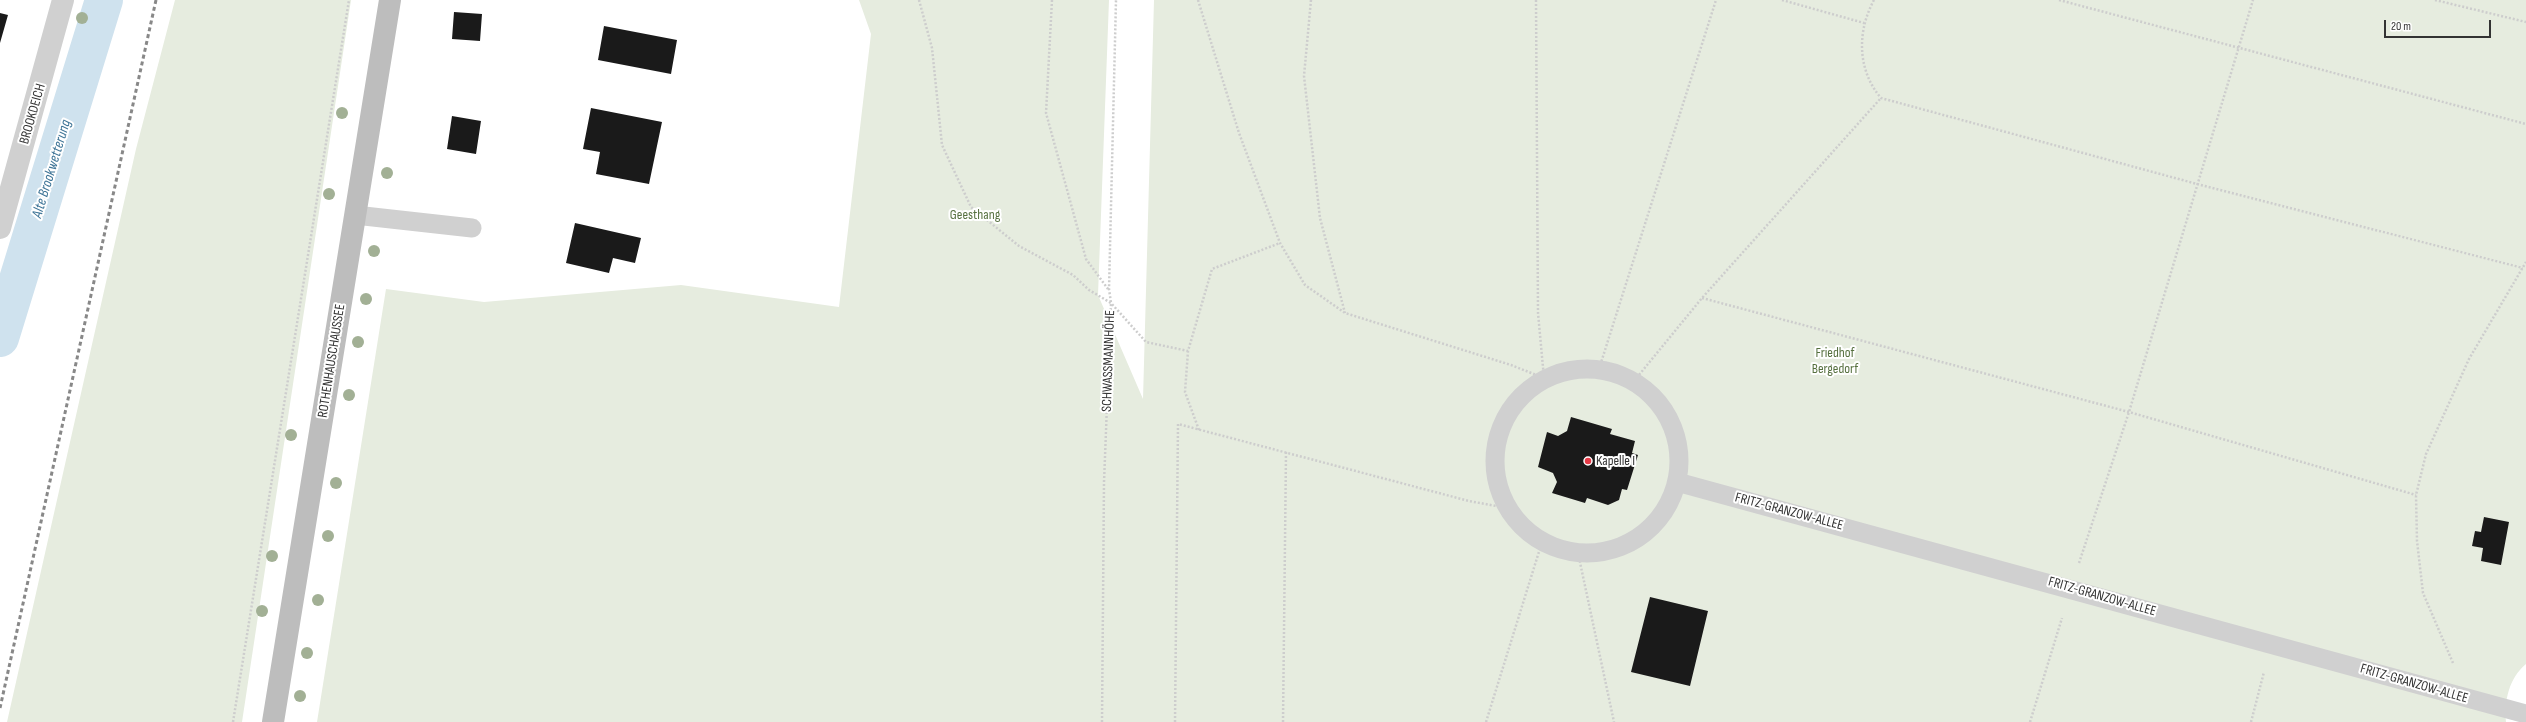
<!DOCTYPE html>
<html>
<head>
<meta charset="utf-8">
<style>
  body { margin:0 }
  #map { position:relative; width:2526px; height:722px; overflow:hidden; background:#fff; font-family:"Sofia Sans Condensed",sans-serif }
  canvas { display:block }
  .scale { position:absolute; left:2384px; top:20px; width:107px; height:18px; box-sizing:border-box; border:2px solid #333; border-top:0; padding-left:5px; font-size:12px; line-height:14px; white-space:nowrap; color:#333; -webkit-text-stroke:3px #fff; paint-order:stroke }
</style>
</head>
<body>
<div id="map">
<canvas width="2526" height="722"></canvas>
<div class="scale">20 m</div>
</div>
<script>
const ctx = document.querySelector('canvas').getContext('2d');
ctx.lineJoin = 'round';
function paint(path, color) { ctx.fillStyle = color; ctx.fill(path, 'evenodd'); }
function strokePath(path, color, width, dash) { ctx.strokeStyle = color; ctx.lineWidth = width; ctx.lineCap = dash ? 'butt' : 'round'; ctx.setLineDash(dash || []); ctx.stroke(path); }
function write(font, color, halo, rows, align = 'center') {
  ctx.font = font + ' "Sofia Sans Condensed",sans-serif'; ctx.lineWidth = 4; ctx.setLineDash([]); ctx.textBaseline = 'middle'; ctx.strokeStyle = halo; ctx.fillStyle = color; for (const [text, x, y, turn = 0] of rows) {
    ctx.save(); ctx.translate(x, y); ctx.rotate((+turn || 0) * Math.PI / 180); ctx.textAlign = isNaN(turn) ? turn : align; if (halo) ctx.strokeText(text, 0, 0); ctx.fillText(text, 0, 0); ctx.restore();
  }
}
const green = new Path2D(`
  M175,0H351L242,722H7L136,149Z
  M859,0H1109L1098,295L1143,399L1154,0H2526V664C2509,678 2504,701 2506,722H317L386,289L484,302L681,285L839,307L871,34Z`);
const canal = new Path2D(`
  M0,338L104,0`);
const building = new Path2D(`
  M454,12L482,14L480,41L452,39Z
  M0,13L8,15L0,43Z
  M604,26L677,40L671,74L598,60Z
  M591,108L662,122L649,184L596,174L600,152L583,149Z
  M452,116L481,121L476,154L447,149Z
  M575,223L641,238L635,263L613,258L609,273L566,263Z
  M1571,417L1612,429L1610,434L1635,441L1632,453L1638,455L1627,490L1622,489L1619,500L1608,505L1587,498L1585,503L1552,493L1557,482L1553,473L1538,467L1547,432L1558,436L1567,431Z
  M2484,517L2509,522L2501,565L2481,561L2483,548L2472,546L2475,531L2481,532Z
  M1650,597L1708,611L1690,686L1631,672Z`);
const path = new Path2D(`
  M919,0L932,48L942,145L971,207L1019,246L1073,275L1089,290L1111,303L1146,342L1188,351
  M1052,0L1046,113L1086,259L1108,289
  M1198,0L1239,133L1280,243L1305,285L1345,313L1511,365L1544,378L1538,313L1536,0
  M1311,0L1304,76L1320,218L1345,313
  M1782,0L1864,23
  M1874,0C1857,31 1857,70 1881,98L2197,184L2523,268
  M2059,0L2526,124
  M2435,0L2526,22
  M1702,298L2129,412L2416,495
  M1599,369L1716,0
  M1634,381L1702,298L1881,98
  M1199,430L1185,392L1188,351L1212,269L1280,243
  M1578,553L1614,722
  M2079,563L2129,412L2253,0
  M2453,663L2423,593L2417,541L2416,495L2426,454L2469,359L2526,262
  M233,722L349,0
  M1102,722L1104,482L1111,303L1109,289L1116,0
  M1175,722L1178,424L1469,501L1507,508
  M1283,722L1286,452
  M1486,722L1542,542
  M2030,722L2062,618
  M2251,722L2264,672`);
const lane = new Path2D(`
  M355,215L472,228
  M1495 461a92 92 0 1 1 184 0a92 92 0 1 1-184 0Z
  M1677,482L2526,714`);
const street = new Path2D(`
  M0,228L63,0`);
const secondary = new Path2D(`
  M273,722L390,0`);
const rail = new Path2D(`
  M0,708L156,0`);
const trees = [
  [82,18],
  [342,113],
  [387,173],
  [329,194],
  [374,251],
  [366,299],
  [358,342],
  [349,395],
  [291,435],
  [336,483],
  [328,536],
  [272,556],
  [318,600],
  [262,611],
  [307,653],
  [300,696]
];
const markers = [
  [1588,461,4,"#e63946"]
];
const streetNames = [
  ["BROOKDEICH",33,114,-74],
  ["ROTHENHAUSCHAUSSEE",332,361,-81],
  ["SCHWASSMANNHÖHE",1109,361,-88],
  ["FRITZ-GRANZOW-ALLEE",1789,512,15],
  ["FRITZ-GRANZOW-ALLEE",2102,597,16],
  ["FRITZ-GRANZOW-ALLEE",2414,684,16]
];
const parkNames = [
  ["Geesthang",975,215],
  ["Friedhof",1835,353],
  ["Bergedorf",1835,369]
];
const poiNames = [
  ["Kapelle I",1596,461]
];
const waterNames = [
  ["Alte Brookwetterung",52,169,-73]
];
paint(green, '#e6ecdf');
strokePath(canal, '#cfe2ee', 38);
paint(building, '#1a1a1a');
strokePath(path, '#cdcdcd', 2.5, [2, 2]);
strokePath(lane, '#d0d0d0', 19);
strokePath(street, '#d0d0d0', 22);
strokePath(secondary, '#bdbdbd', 22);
strokePath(rail, '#888', 3, [4, 3]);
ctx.fillStyle = '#a2b095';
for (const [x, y] of trees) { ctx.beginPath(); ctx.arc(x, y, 6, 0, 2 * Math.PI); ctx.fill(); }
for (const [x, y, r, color] of markers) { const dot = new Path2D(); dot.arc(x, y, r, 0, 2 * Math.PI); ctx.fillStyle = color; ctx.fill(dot); strokePath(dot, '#fff', 1.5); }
write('14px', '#333', '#fff', streetNames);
write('14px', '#56703f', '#fff', parkNames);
write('14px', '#333', '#fff', poiNames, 'left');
write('italic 15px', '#3f7597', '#fff', waterNames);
</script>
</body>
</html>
